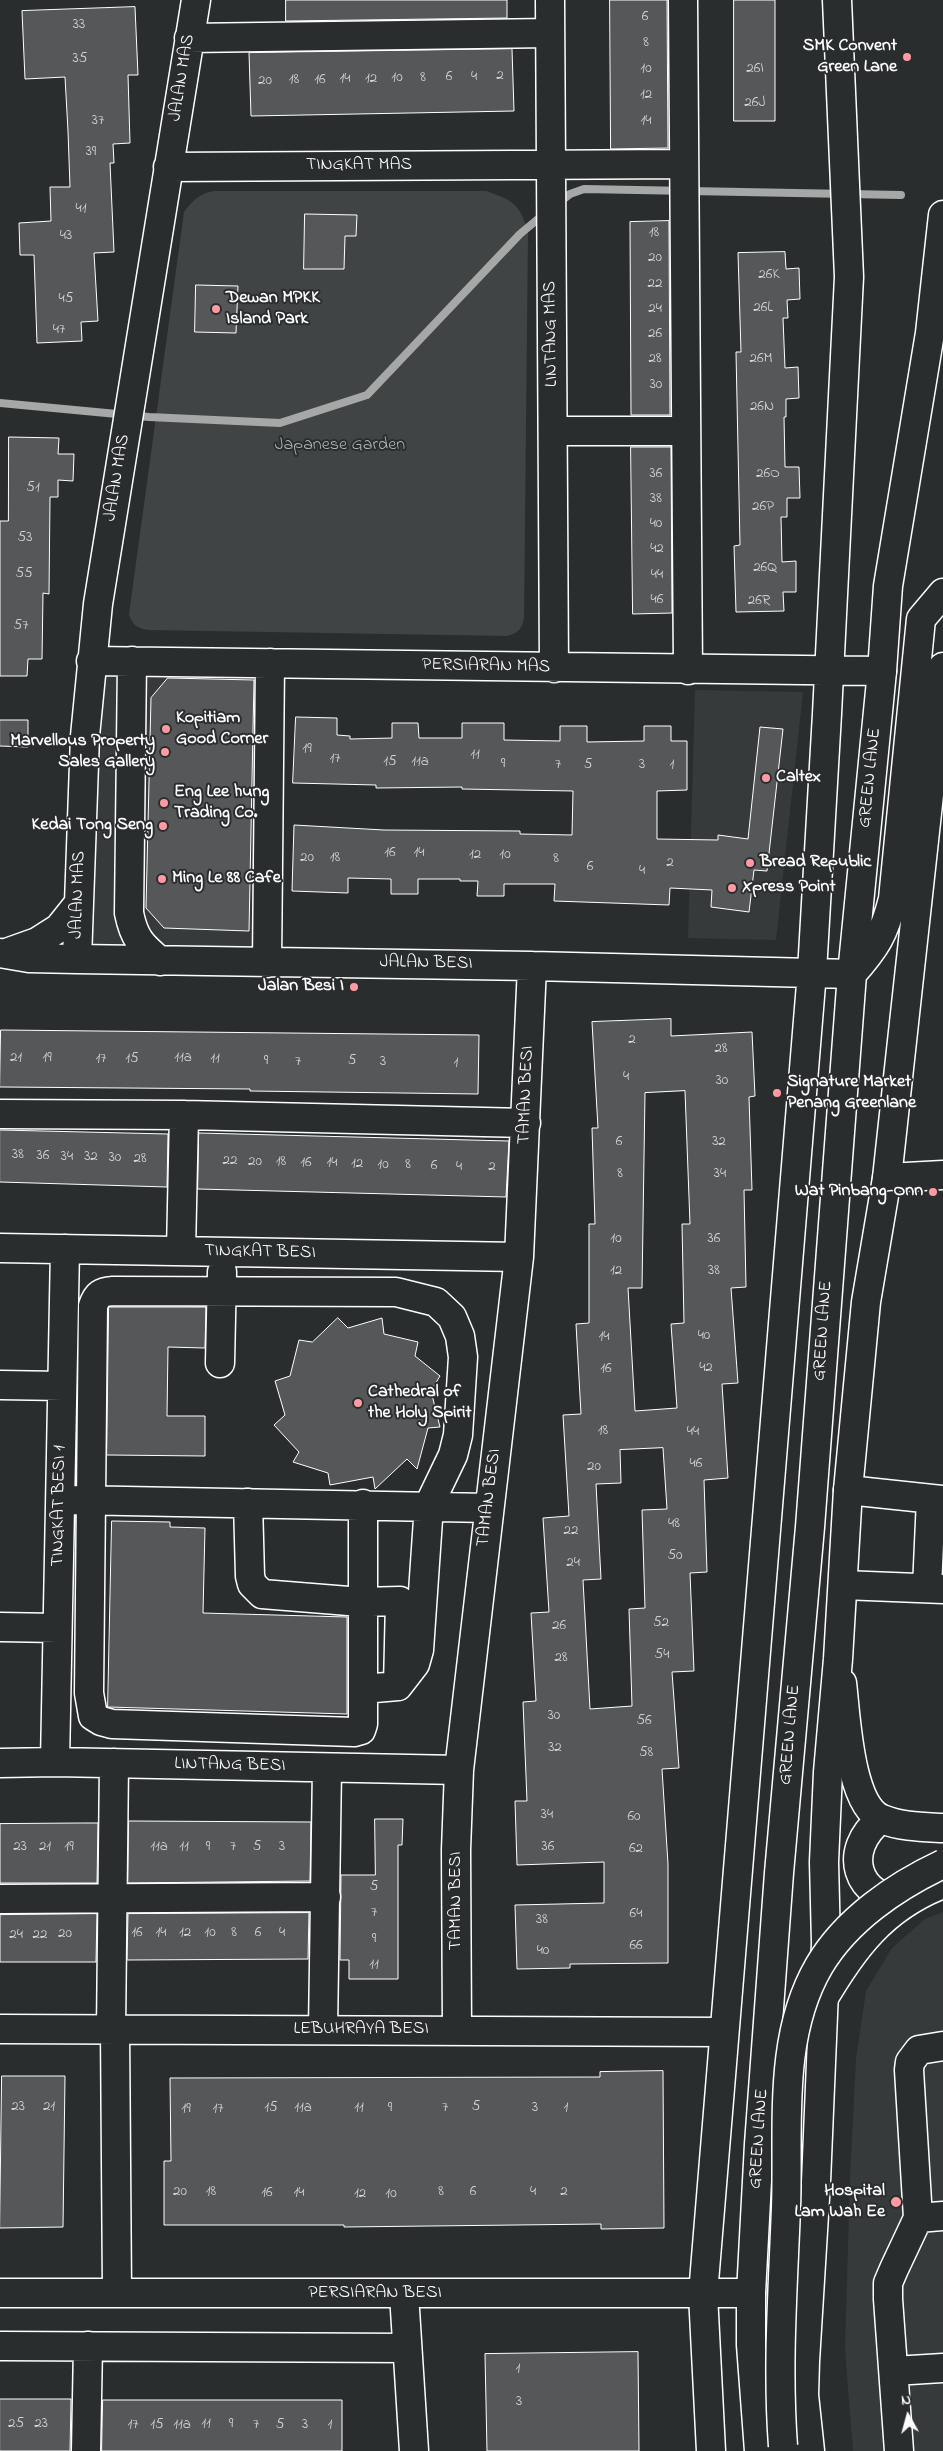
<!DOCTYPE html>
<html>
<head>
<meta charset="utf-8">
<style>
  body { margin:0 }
  #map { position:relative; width:943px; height:2451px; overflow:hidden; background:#2a2d2e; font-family:"Indie Flower",sans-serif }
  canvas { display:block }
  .north { position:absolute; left:883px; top:2391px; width:50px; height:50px; -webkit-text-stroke:4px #2a2d2e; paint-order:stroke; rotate:353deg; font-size:14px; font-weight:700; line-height:20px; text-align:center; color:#fff }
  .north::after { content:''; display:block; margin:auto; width:18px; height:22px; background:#fff; clip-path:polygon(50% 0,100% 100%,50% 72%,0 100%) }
</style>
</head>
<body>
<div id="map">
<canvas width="943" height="2451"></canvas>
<div class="north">N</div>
</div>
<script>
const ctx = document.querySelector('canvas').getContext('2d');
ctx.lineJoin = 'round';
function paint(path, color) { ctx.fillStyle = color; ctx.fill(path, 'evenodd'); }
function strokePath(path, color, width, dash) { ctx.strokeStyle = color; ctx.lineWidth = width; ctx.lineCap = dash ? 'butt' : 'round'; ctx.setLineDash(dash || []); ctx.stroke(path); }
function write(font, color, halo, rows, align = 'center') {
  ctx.font = font + ' "Indie Flower",sans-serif'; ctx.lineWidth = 4; ctx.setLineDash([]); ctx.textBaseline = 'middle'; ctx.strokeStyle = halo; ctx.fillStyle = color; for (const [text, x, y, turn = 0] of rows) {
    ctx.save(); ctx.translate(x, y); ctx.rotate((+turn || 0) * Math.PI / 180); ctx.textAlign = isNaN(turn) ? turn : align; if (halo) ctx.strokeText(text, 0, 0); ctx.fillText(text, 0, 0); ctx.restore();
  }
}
const built = new Path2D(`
  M91,661L270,663L267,963L77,959Z
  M695,690L803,692L776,940L688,938Z
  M943,1912V2451H853L845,2349L850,2178L856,2059L866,1991L892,1948L925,1919Z`);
const green = new Path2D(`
  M214,191H486C514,201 519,203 528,232L524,618C522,629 518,633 507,636L148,630C137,628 132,625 129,614L184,212C193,200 199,194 214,191Z`);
const stream = new Path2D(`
  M557,204L570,194L584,189L901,195
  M0,403L149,417L280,423L367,395L520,234L544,214`);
const building = new Path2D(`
  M286,0H507V18L286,21Z
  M610,0H667L668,148L611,149Z
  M734,0H775V121H734Z
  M135,7L138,75H128L130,143L113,144L114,163H110L114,252L94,253L98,321L81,322L82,341L37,343L34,255H20L19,223L51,221L50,187H70L68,131L65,77L25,79L22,11Z
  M512,49L514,111L251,116L249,53Z
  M305,214L357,215L356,236H345L344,269H304Z
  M669,221L670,415H631L630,222Z
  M785,252L786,269L799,268L800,299L787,300L788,318H783L785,368L798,367L799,398L786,399V417H784L785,467H799L800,498H787V517H781L782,562L796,561V592H783L784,611L736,612L734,546L740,545L736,352H741L738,253Z
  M196,285L238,286L236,333L195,332Z
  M9,437L59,438L58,454H74L73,481L58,480V497H50L49,594L43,593L42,659H28L27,676H0V521H8Z
  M631,447H671L672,613L633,614Z
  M168,678L254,680L249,931L164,928L146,908L151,698Z
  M296,717L337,718V735L350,736V739L392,738V723H418L419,738H462V723H504V740L560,741V726H587V742L644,741V726H671V741H687V790L657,791V839L718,840V835L748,839L760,727L783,729L767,871L754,870L749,912L711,907L712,890L670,888L669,905L554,901L555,884H504V896H477L478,881H460V879H418V894H391V879L348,878V893L292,891L294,825L384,830L520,831V834L572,835L573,791L462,789V787L376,788V785L293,783Z
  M0,720H28V747L0,746Z
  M671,1019V1036L752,1032L755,1096L749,1097L752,1190H744L746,1287L731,1288L738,1383L722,1384L728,1478L704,1480L707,1572L690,1573L694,1671L672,1672L679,1768L662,1769L668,1864V1963L570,1964V1968L517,1969L515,1905L604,1903V1862L517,1865L515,1801H527L523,1702L536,1701L531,1613L549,1612L543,1518L569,1516L563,1415L581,1414L576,1324L589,1323V1224H595L592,1128H598L592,1022ZM685,1091L690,1224H682L684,1323L671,1324L677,1408L635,1411L628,1288H642L645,1093ZM663,1448L667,1509L642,1510L645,1608L629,1609L632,1706L590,1709L583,1580L601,1579L596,1484L621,1483L620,1450Z
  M1,1030L479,1035L478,1094L250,1091V1089L0,1087Z
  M0,1130L168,1134L167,1187L0,1182Z
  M199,1133L509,1141L506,1197L198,1189Z
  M109,1307H206L205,1348L168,1347L167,1416H205V1456L107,1455Z
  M338,1318L348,1328L382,1318L384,1334L418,1342L415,1356L440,1376L431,1391L440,1427L428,1428L417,1469L407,1459L375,1489L373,1477L330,1485L328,1473L293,1462L299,1452L274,1425L285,1415L275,1381L290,1376L299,1340L312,1342Z
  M112,1521L170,1522V1527L205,1528L203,1613L347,1617V1714L108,1707Z
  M375,1819H403L402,1845H398V1979H349V1960H340L341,1875H375Z
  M129,1821L311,1822L310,1881L128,1883Z
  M82,1823H98L97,1883H0V1824Z
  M309,1913L308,1959L127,1960L128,1914Z
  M97,1914L96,1962H0V1915Z
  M663,2071L664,2228L601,2229V2224L344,2227V2225H164V2161H171L170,2078L600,2077V2072Z
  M2,2076H65L63,2227L0,2228Z
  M638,2352L639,2451H487L485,2354Z
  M0,2399H71L70,2451H0Z
  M103,2400H342V2451H102Z`);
const minor = new Path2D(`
  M550,0L554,668
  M683,0L688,670
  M189,38L550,33
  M168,167L684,164
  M553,431H685
  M91,661L882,671
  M132,661L129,913C134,938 141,945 160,961
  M9,952L37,942L59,928L79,903
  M0,953L29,958L77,959L532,966L852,974
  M77,959L85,736L98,604L196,0
  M267,963L270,663
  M0,1114L184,1115L526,1123
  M887,1178L943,1175
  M0,1248L519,1257
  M181,1251L184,1115
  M220,1363L222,1272
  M0,1385L62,1386
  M848,1490L943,1500
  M73,1500L489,1508
  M248,1503L250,1576L252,1584L262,1594L361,1602L400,1601L398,1686
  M843,1585L943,1589
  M927,1588L931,1499
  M0,1627L57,1628
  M363,1689L398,1686L415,1664L419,1650L429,1505L453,1455L458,1435L463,1357L460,1336L452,1317L436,1302L396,1292L113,1291C101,1292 97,1294 93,1306L89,1693L93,1716L101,1721L112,1724L354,1732L361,1730L363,1724V1504
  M55,1762L65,1249
  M0,1763L55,1762L459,1770
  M0,1899L326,1897
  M0,2029L723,2032
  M111,2030L114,1763
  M115,2030L117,2293
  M323,2030L327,1768
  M457,2031L456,1850L459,1770L519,1257L532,966
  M918,2218L943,2216
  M0,2293H751
  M404,2294L414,2451
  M0,2346L407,2348
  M894,2371L943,2368
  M86,2451L88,2346
  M711,2451L703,2294L812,972L827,714L849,277L837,0
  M899,2451L888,2299V2283L894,2269L918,2218L909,2070L910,2062L919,2050L943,2046`);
const major = new Path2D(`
  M842,1683C846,1715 849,1805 882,1819C901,1827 923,1827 943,1828
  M881,1819C841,1850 856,1900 906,1901
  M822,2001C853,1948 883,1907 943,1884`);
const highway = new Path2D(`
  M852,974C876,947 884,934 893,899L921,619L943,593
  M759,2451L751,2345V2293L759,2144L779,1873L810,1527L852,974L882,671L888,586L930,333L943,215
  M810,2451L804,2395L805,2361L816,2182L826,1943L824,1862L828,1772L838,1659L848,1490L866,1302L887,1178L943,667`);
const highwayBridge = new Path2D(`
  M783,2446C777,2366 783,2287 786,2208C789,2128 777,2038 819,1966C846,1920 896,1886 943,1864`);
const markers = [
  [907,57,5,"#ff9aa2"],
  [216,309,5,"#ff9aa2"],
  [166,729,5,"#ff9aa2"],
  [165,752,5,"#ff9aa2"],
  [766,778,5,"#ff9aa2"],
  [164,803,5,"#ff9aa2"],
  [163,826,5,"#ff9aa2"],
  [750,863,5,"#ff9aa2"],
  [162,879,5,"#ff9aa2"],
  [732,888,5,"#ff9aa2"],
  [354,987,5,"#ff9aa2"],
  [777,1093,5,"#ff9aa2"],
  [933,1192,5,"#ff9aa2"],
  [358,1403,5,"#ff9aa2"],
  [896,2202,6,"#ff9aa2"]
];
const numberNames = [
  ["6",645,18],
  ["33",79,26],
  ["8",646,44],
  ["35",80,60],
  ["10",646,70],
  ["26I",755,70],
  ["2",500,77],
  ["6",449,78],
  ["4",474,78],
  ["10",397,79],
  ["8",423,79],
  ["14",345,80],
  ["12",371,80],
  ["18",294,81],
  ["16",320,81],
  ["20",265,82],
  ["12",646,96],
  ["26J",755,104],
  ["37",98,122],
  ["14",646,122],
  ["39",91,153],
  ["41",81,210],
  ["18",654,234],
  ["43",66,237],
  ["20",655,259],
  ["26K",769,276],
  ["22",655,285],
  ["45",66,300],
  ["26L",763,309],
  ["24",655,310],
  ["47",59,331],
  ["26",655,335],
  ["28",655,360],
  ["26M",761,360],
  ["30",656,386],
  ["26N",762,408],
  ["36",656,475],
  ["26O",768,475],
  ["51",33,489],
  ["38",656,500],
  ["26P",763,508],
  ["40",656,525],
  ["53",25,539],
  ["42",657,550],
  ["26Q",765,569],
  ["55",24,575],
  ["44",657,576],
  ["46",657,601],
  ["26R",759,602],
  ["57",21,627],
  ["19",307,750],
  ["11",475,756],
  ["17",335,760],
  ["15",390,763],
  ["11a",420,763],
  ["9",503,765],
  ["7",558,766],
  ["5",588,766],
  ["3",642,766],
  ["1",672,766],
  ["16",390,854],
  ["14",419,854],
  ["12",475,856],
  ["10",505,856],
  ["20",307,859],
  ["18",335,859],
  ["8",556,860],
  ["2",670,864],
  ["6",590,868],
  ["4",642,872],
  ["2",632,1041],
  ["28",721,1050],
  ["21",16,1059],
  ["19",47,1059],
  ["11a",183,1059],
  ["17",101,1060],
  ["15",132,1060],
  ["11",215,1060],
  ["9",266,1062],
  ["5",352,1062],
  ["7",298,1063],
  ["3",383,1063],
  ["1",456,1064],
  ["4",626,1078],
  ["30",722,1082],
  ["6",619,1143],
  ["32",719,1143],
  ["38",18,1156],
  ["36",43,1157],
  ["34",67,1158],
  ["32",91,1158],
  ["30",115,1159],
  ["28",140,1160],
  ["22",230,1162],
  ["20",255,1163],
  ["18",281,1163],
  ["16",306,1164],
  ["14",332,1164],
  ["12",357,1165],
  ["10",383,1166],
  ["8",408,1166],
  ["6",434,1167],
  ["4",459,1168],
  ["2",492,1168],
  ["8",620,1175],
  ["34",720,1175],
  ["10",616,1240],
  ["36",714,1240],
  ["12",616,1272],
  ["38",714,1272],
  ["40",704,1337],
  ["14",604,1338],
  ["42",706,1369],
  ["16",606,1370],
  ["18",603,1432],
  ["44",693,1433],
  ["46",696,1465],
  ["20",594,1468],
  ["48",674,1525],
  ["22",571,1532],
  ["50",675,1557],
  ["24",573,1564],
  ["52",661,1624],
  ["26",559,1627],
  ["54",662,1656],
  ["28",561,1659],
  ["30",554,1717],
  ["56",644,1722],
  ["32",555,1749],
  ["58",646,1754],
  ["34",547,1816],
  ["60",634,1818],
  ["23",20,1848],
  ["21",45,1848],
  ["19",69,1848],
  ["11a",159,1848],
  ["11",184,1848],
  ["9",208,1848],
  ["7",233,1848],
  ["5",257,1848],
  ["3",282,1848],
  ["36",548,1848],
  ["62",636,1850],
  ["5",374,1888],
  ["7",374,1914],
  ["64",636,1915],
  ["38",542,1921],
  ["16",137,1934],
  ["14",161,1934],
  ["12",185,1934],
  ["10",210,1934],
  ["8",234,1934],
  ["6",258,1934],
  ["4",282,1934],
  ["20",65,1935],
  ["24",16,1936],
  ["22",40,1936],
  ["9",374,1940],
  ["66",636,1947],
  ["40",543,1952],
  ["11",374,1966],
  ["23",18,2108],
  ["21",49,2108],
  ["5",476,2108],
  ["15",271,2109],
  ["11a",303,2109],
  ["11",359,2109],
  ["9",390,2109],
  ["7",445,2109],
  ["3",535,2109],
  ["1",566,2109],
  ["19",186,2110],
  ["17",218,2110],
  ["20",180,2193],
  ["18",211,2193],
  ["8",441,2193],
  ["6",473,2193],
  ["4",533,2193],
  ["2",564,2193],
  ["16",267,2194],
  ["14",299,2194],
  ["12",360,2195],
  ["10",391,2195],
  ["1",518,2370],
  ["3",519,2403],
  ["25",16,2425],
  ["23",41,2425],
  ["11",206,2425],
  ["9",231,2425],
  ["17",133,2426],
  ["15",157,2426],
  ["11a",182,2426],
  ["7",256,2426],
  ["5",280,2426],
  ["3",305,2426],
  ["1",330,2426]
];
const poiNames = [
  ["SMK Convent",897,47,"right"],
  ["Green Lane",897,68,"right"],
  ["Dewan MPKK",226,299],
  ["Island Park",226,320],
  ["Kopitiam",176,719],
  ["Good Corner",176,740],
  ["Marvellous Property",155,742,"right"],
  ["Sales Gallery",155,763,"right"],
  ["Caltex",776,778],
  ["Eng Lee hung",174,793],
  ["Trading Co.",174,814],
  ["Kedai Tong Seng",153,826,"right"],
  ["Bread Republic",760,863],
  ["Ming Le 88 Cafe",172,879],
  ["Xpress Point",742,888],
  ["Jalan Besi I",344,987,"right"],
  ["Signature Market",787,1083],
  ["Penang Greenlane",787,1104],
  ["Wat Pinbang-Onn",923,1192,"right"],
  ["Cathedral of",368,1393],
  ["the Holy Spirit",368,1414],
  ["Hospital",885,2192,"right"],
  ["Lam Wah Ee",885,2213,"right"]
];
const streetNames = [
  ["JALAN MAS",183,78,-81],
  ["TINGKAT MAS",359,166],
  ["LINTANG MAS",552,334,-91],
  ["JALAN MAS",118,478,-81],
  ["PERSIARAN MAS",486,667,1],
  ["GREEN LANE",871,778,-84],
  ["JALAN MAS",79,895,-88],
  ["JALAN BESI",426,964,1],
  ["TAMAN BESI",527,1095,-88],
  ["TINGKAT BESI",260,1253,1],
  ["GREEN LANE",824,1331,-86],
  ["TAMAN BESI",490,1498,-83],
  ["TINGKAT BESI 1",60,1506,-89],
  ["GREEN LANE",791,1735,-85],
  ["LINTANG BESI",230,1766,1],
  ["TAMAN BESI",457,1901,-90],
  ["LEBUHRAYA BESI",361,2030],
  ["GREEN LANE",760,2139,-86],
  ["PERSIARAN BESI",375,2294]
];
const parkNames = [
  ["Japanese Garden",340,446]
];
paint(built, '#373a3b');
paint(green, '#414445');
strokePath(stream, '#a6a7a7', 8);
paint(building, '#555758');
strokePath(building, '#fff', 1);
strokePath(minor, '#fff', 31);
strokePath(major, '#fff', 31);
strokePath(highway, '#fff', 31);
strokePath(minor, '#2a2d2e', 28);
strokePath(major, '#2a2d2e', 28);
strokePath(highway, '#2a2d2e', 28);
strokePath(highwayBridge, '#fff', 31, []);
strokePath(highwayBridge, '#2a2d2e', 28);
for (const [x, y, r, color] of markers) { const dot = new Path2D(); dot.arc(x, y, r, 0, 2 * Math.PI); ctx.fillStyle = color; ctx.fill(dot); strokePath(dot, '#2a2d2e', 2); }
write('15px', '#d4d5d5', null, numberNames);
write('bold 18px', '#fff', '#2a2d2e', poiNames, 'left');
write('18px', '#fff', '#2a2d2e', streetNames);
write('18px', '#b3b4b5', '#2a2d2e', parkNames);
</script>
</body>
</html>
